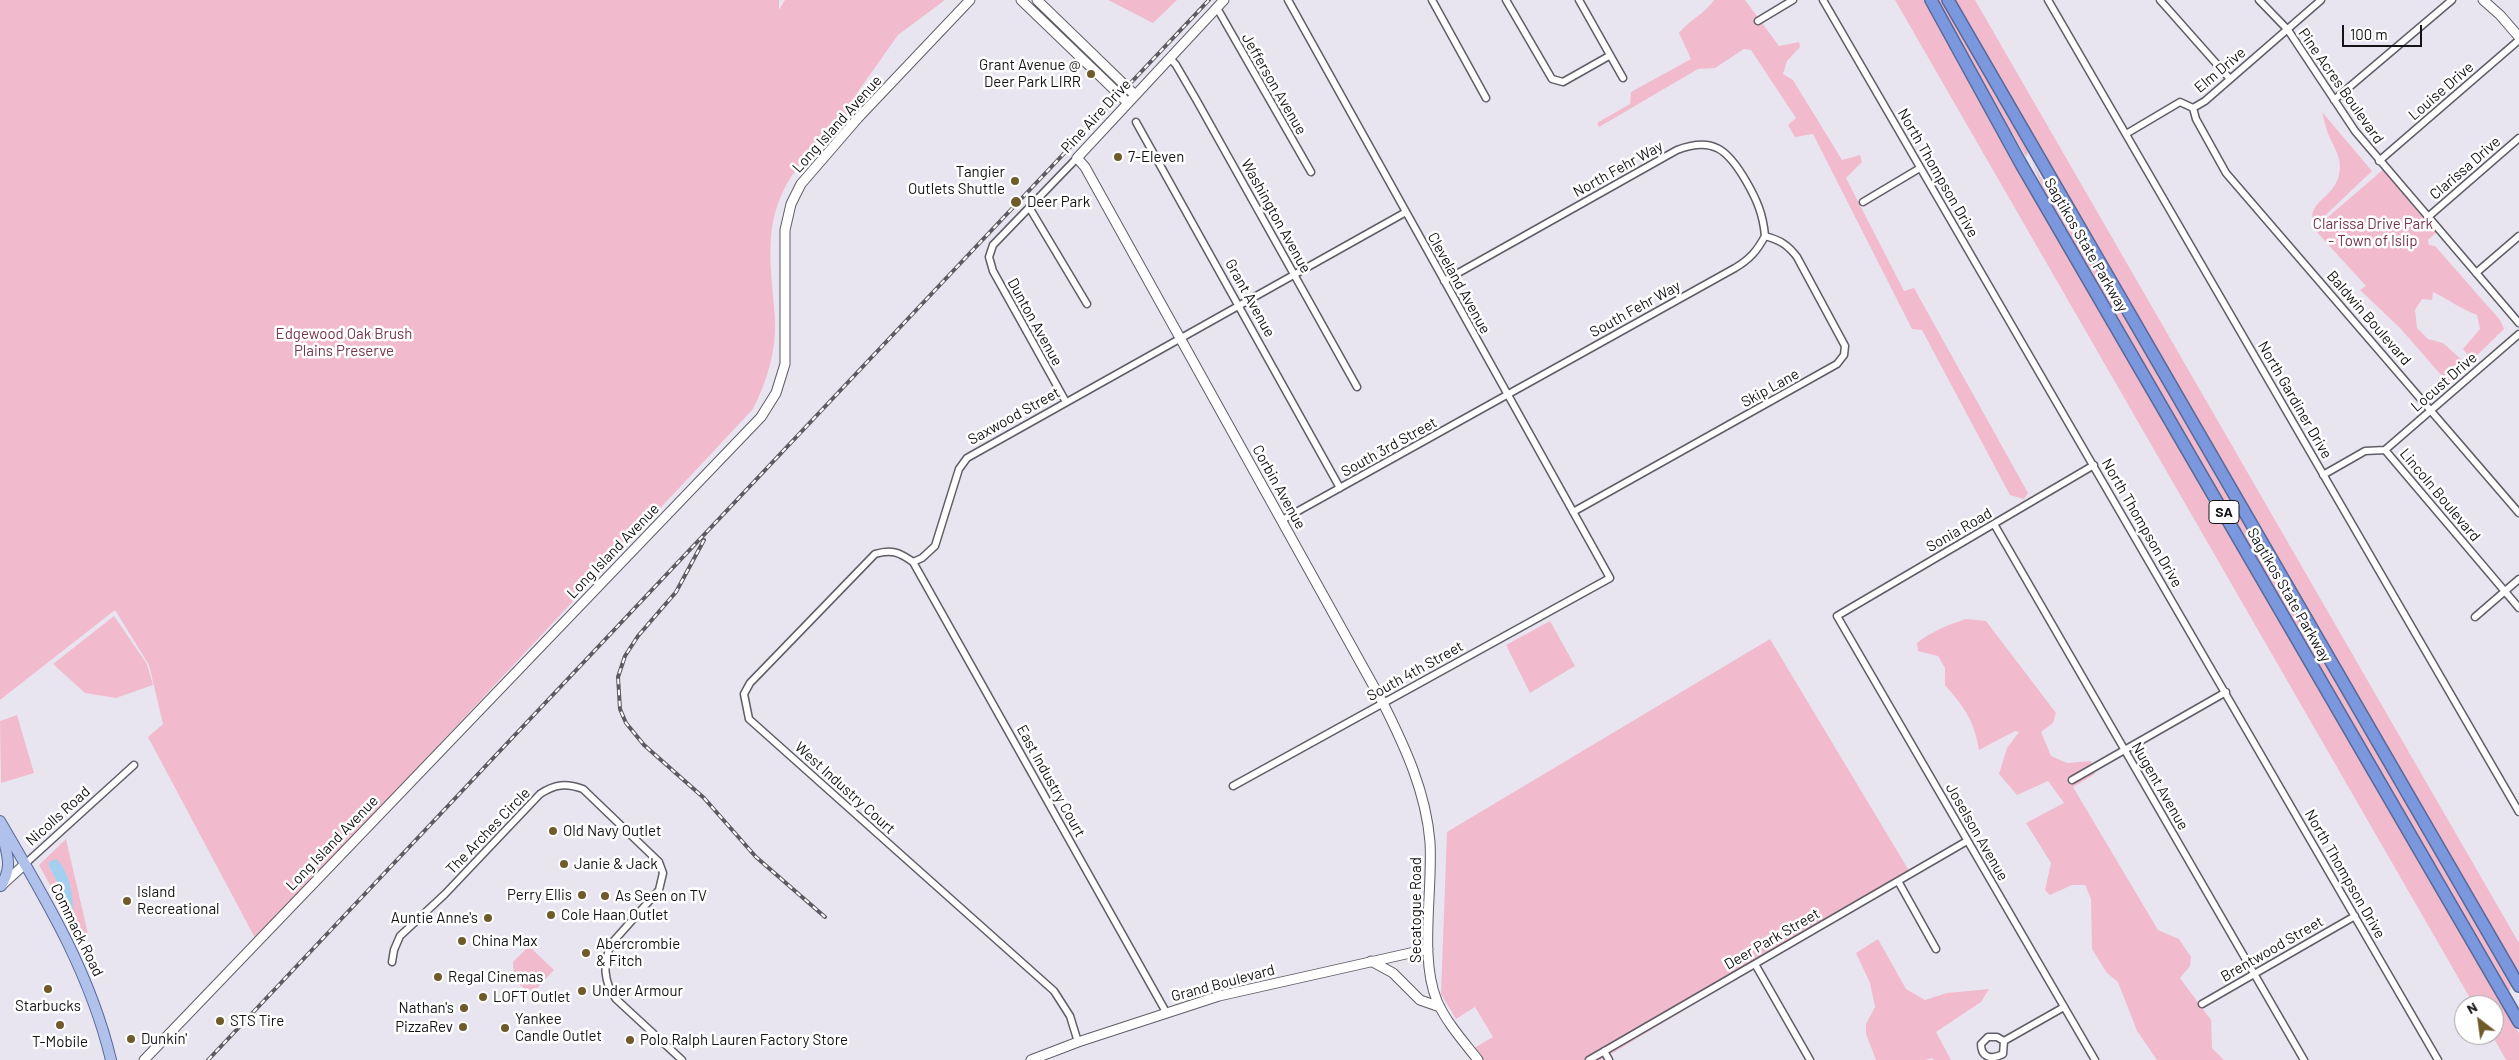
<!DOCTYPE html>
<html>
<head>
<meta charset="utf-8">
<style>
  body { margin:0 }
  #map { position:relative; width:2519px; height:1060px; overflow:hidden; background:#e8e5f0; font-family:Barlow,sans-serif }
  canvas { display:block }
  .north { position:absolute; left:2454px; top:995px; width:50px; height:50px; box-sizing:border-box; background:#fff; border:1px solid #a1a1a2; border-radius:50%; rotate:330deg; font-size:14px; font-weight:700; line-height:20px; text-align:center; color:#141316 }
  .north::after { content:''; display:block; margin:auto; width:18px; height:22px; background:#6f5a29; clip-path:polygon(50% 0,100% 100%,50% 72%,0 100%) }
  .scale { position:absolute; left:2342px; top:25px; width:80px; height:22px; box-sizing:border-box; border:2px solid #141316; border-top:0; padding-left:6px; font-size:15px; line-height:18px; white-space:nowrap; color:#141316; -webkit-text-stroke:4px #fff; paint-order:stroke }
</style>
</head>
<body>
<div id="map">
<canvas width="2519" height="1060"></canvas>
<div class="north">N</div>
<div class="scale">100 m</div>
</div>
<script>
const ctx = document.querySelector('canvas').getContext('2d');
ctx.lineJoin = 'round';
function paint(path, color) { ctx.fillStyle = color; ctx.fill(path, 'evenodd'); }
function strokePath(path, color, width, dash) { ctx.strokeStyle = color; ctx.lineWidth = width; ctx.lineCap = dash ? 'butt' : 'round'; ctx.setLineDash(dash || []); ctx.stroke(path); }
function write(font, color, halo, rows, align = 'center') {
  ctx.font = font + ' Barlow,sans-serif'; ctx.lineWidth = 5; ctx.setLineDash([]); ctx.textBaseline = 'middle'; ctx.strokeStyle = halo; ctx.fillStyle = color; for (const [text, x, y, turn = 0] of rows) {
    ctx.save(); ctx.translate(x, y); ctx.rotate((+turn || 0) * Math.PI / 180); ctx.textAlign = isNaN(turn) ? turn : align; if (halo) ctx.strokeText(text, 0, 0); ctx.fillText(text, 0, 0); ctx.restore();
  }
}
const green = new Path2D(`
  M0,0H779V10L785,0H945L898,35L857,93L858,104C830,132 797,159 781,196C763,236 773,280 775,321C776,352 767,381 753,409L272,923L255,938L148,737L163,724L149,665L115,610L0,700Z
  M1108,0H1177L1153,23Z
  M1714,0H1745L1779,46L1799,42L1800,47L1787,61L1783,74L1793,80L1842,160L1860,155L1862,162L1846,178L1904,291L1914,288L2028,493L2024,499L2010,495L1922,330L1912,329L1813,134L1795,137L1788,125L1796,118L1751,50L1744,49L1715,68L1698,69L1599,127L1597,123L1630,104L1631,92L1691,59L1679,33C1690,19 1705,14 1714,0Z
  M1895,0H1925L2519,1033V1060H2506L2492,1035H2494V1005H2474Z
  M1936,0H1945L2014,124L2028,152L2026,157L2013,134L2010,132Z
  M1954,0H1975L2519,943V973Z
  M2322,112L2372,171L2314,226C2305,201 2333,200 2339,175C2343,157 2333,147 2327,131C2325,125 2324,119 2322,112Z
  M2032,162L2046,187L2051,184L2494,949L2511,986L2510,991L2506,988L2493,963H2491L2046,196Z
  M2385,168L2439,230L2428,240L2429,245L2435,246L2500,320L2504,329L2472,360L2463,349L2480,329L2477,315C2461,309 2448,299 2433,292L2432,300L2422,299L2415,310L2417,328L2428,339L2443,343L2464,362L2467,370L2449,384L2400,328L2360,290L2366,286L2314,229Z
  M114,616L147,664L153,685L116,698L85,693L53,664Z
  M1966,619L1986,621L2056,713L2053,723L2041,732L2051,756L2067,763L2091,761L2095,774L2073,787L2158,930L2179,939L2191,957L2190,966L2180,978L2211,1020L2212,1048L2224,1060H2157L2137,1031L2118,982L2107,973L2092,949L2091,899L2085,885H2072L2050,895L2045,890L2051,863L2026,823L2064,803L2048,781L2017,795L1999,774L2007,748L2019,732L2015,731L1979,750C1974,720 1965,708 1945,685V668L1938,656L1918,651L1917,643C1932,631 1948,625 1966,619Z
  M1550,621L1575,666L1530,693L1506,645Z
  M1770,639L1911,874L1601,1060H1472L1467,1052L1493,1037L1475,1007L1456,1019L1441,994L1447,832Z
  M17,715L34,773L1,783L0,721Z
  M66,839L88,934L78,936L39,865ZM61,865L73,913L49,866Z
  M1878,939L1906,989L1925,1000L1947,993L1989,989L1981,1002L1936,1032L1951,1060H1934L1932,1058L1925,1060H1876L1866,1034V1024L1875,1007L1870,983L1856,953Z
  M529,946L554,970L531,995L514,979L513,962Z`);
const water = new Path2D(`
  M56,859C69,870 74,898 73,914L49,866V862Z`);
const street = new Path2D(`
  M1432,0L1486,98
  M1506,0L1552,79L1563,82L1609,56
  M1579,0L1623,78
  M1823,0L2438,1060
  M2048,0L2519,812
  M2160,0L2230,79
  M2259,0L2288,30L2355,131L2519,323
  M1217,8L1311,172
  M1758,21L1793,0
  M1170,58L1176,65L1197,101L1357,387
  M2334,100L2452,0
  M2193,108L2196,119L2226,173L2519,513
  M1136,122L1340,488
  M2126,134L2180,102L2193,108L2205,101L2321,0
  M2379,161L2519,40
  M1863,202L1920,168
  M1029,207L1087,304
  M2428,217L2519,138
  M2476,273L2519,236
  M1444,281L1677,150C1713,136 1728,150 1746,181C1757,200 1763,214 1765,236
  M1066,402L993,271L989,257L993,245L1077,158
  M2385,450L2519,334
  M2094,465L1837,616L2095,1060
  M2323,475L2365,451L2385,450L2519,608
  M1573,512L1837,364L1844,355L1845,346L1797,257C1788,245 1780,240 1765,236
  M1282,520L1735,268C1750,259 1757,251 1765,236
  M1994,524L2304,1060
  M913,562L922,558L935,546L959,469L967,458L1406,212
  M2475,617L2519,579
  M2072,780L2226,692
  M1233,786L1610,578L1288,0
  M25,864L134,765
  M1898,881L1936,949
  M392,962L394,950L400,936L445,894L540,794C555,784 566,783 583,789L659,862L663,873L659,890L611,944C603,964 603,981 616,999L682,1060
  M1755,964L1810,1060
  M2202,1004L2355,916
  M2004,1041L2003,1054C1992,1060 1981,1058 1981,1044L1988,1037H1997L2004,1041L2064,1007
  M1078,1042L1070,1016L1054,991L749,719L744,694L750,683L875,554C891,549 899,552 913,562L1166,1012
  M1604,1051L1609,1060
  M1589,1060L1967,841`);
const secondary = new Path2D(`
  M1021,0L1128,103
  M1037,0L1135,95
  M1224,0L1077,158L1085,167L1383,703C1405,747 1426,792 1430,842C1433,890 1419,958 1437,1001C1446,1022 1464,1042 1478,1060
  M2483,0L2500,15L2519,37
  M2,885L25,864
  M1371,961L1393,973L1420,1000L1440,1007
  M144,1060L761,417L776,393L785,364V230L791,204L801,184L858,118L970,0
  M1031,1060L1078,1042L1219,996L1428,949`);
const primary = new Path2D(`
  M0,821C45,898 90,972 111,1060
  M1,886C15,862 4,853 3,831`);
const highway = new Path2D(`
  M1931,0L2021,164L2519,1022
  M1948,0L2519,986`);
const rail = new Path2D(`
  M704,540L676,592L638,636L625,656L618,677L620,709L626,723L644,745L704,798L756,857L825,917
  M208,1060L1209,0`);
const markers = [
  [1091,74,5,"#6f5a29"],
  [1118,157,5,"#6f5a29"],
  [1015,181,5,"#6f5a29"],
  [1016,202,6,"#6f5a29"],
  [553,831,5,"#6f5a29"],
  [564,864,5,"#6f5a29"],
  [582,895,5,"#6f5a29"],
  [605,896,5,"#6f5a29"],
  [127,901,5,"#6f5a29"],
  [551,915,5,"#6f5a29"],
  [488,918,5,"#6f5a29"],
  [462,941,5,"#6f5a29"],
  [586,953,5,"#6f5a29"],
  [438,977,5,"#6f5a29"],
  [48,989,5,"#6f5a29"],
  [582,991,5,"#6f5a29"],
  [483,997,5,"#6f5a29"],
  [464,1008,5,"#6f5a29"],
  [220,1021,5,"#6f5a29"],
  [60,1025,5,"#6f5a29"],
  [463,1027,5,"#6f5a29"],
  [505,1028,5,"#6f5a29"],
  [131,1039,5,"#6f5a29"],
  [630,1040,5,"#6f5a29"]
];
const shields = [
  [2224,512,30]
];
const shieldNames = [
  ["SA",2224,512]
];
const poiNames = [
  ["Grant Avenue @",1081,65,"right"],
  ["Deer Park LIRR",1081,82,"right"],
  ["7-Eleven",1128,157],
  ["Tangier",1005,172,"right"],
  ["Outlets Shuttle",1005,189,"right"],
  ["Deer Park",1027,202],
  ["Old Navy Outlet",563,831],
  ["Janie & Jack",574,864],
  ["Island",137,892],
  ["Recreational",137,909],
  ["Perry Ellis",572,895,"right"],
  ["As Seen on TV",615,896],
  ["Cole Haan Outlet",561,915],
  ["Auntie Anne's",478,918,"right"],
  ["China Max",472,941],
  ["Abercrombie",596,944],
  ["& Fitch",596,961],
  ["Regal Cinemas",448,977],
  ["Under Armour",592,991],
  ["LOFT Outlet",493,997],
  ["Starbucks",48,1006,"center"],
  ["Nathan's",454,1008,"right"],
  ["Yankee",515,1019],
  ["Candle Outlet",515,1036],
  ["STS Tire",230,1021],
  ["PizzaRev",453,1027,"right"],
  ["Dunkin'",141,1039],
  ["Polo Ralph Lauren Factory Store",640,1040],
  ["T-Mobile",60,1042,"center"]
];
const streetNames = [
  ["Elm Drive",2220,70,-40],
  ["Jefferson Avenue",1274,84,60],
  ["Pine Acres Boulevard",2341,86,55],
  ["Louise Drive",2441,91,-41],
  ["Pine Aire Drive",1096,116,-47],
  ["Long Island Avenue",837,124,-48],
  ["Clarissa Drive",2465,168,-41],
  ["North Fehr Way",1618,169,-29],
  ["North Thompson Drive",1938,173,60],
  ["Washington Avenue",1276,216,61],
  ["Sagtikos State Parkway",2086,245,60],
  ["Cleveland Avenue",1459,283,61],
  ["Grant Avenue",1250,298,61],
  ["South Fehr Way",1635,309,-29],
  ["Baldwin Boulevard",2369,318,49],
  ["Dunton Avenue",1035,322,61],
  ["Locust Drive",2444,382,-41],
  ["Skip Lane",1770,388,-29],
  ["North Gardiner Drive",2295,400,60],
  ["Saxwood Street",1014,416,-29],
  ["South 3rd Street",1389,447,-29],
  ["Corbin Avenue",1279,487,61],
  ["Lincoln Boulevard",2440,495,50],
  ["North Thompson Drive",2142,523,60],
  ["Sonia Road",1959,530,-30],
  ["Long Island Avenue",613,551,-46],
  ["Sagtikos State Parkway",2289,595,60],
  ["South 4th Street",1415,671,-29],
  ["East Industry Court",1051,781,61],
  ["Nugent Avenue",2160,786,60],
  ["West Industry Court",845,788,42],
  ["Nicolls Road",58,816,-42],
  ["The Arches Circle",488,831,-46],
  ["Joselson Avenue",1977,832,60],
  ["Long Island Avenue",332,843,-46],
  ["North Thompson Drive",2345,874,60],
  ["Secatogue Road",1416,910,-90],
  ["Commack Road",77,930,64],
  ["Deer Park Street",1772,939,-30],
  ["Brentwood Street",2272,949,-30],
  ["Grand Boulevard",1223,983,-15]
];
const parkNames = [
  ["Clarissa Drive Park",2373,224],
  ["- Town of Islip",2373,241],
  ["Edgewood Oak Brush",344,334],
  ["Plains Preserve",344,351]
];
paint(green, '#f1bbcd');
paint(water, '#a1d0f0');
strokePath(street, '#5f5d66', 9);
strokePath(secondary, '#5f5d66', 11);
strokePath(primary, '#576997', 12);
strokePath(highway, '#576997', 14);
strokePath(street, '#fff', 6);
strokePath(secondary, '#fff', 9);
strokePath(primary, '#b0c1eb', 10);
strokePath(highway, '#7b97dd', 11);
strokePath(rail, '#5d5b61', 4);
strokePath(rail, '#fff', 2, [5.5]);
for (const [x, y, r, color] of markers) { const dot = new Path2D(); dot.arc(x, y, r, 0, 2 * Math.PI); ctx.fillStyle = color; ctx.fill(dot); strokePath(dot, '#fff', 2); }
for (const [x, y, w] of shields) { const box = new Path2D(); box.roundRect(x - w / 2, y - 11.5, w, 23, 4); ctx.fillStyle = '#fff'; ctx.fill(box); strokePath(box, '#141316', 1); }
write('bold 14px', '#141316', null, shieldNames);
write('15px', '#141316', '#fff', poiNames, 'left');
write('15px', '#141316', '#fff', streetNames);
write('15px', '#773650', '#fff', parkNames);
</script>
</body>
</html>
